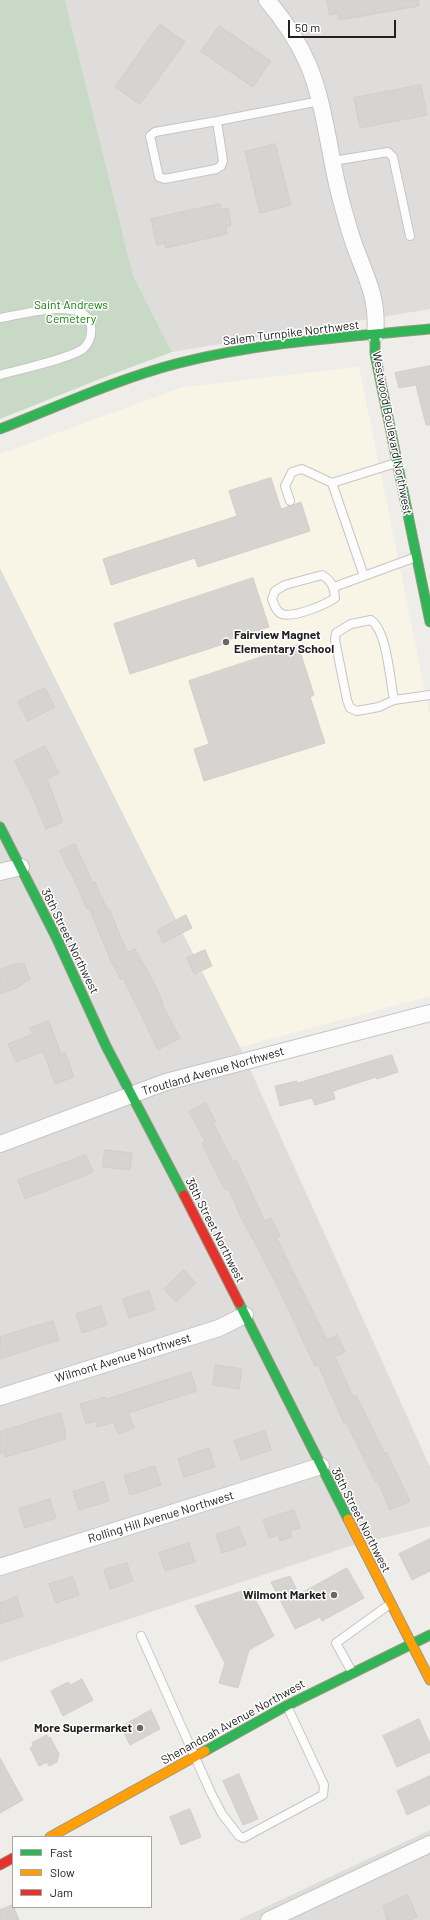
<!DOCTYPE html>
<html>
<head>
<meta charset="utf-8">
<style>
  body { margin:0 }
  #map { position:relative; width:430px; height:1920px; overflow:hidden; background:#efedea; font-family:Barlow,sans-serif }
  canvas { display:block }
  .legend { position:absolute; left:12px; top:1836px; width:140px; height:72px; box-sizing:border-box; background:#fff; border:1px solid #a6a6a6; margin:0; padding:5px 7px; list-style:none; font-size:12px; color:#212121 }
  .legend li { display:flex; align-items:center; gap:8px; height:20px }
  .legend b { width:20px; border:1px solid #a6a6a6 }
  .scale { position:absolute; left:288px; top:20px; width:108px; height:18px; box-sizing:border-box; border:2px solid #212121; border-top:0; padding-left:5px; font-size:12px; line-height:14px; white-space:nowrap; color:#212121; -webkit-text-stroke:3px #fff; paint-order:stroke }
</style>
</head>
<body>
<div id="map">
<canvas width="430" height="1920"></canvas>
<ul class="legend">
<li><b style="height:5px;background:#30b455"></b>Fast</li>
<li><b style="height:5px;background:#ff9f0a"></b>Slow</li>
<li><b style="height:5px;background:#e5322d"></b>Jam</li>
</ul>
<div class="scale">50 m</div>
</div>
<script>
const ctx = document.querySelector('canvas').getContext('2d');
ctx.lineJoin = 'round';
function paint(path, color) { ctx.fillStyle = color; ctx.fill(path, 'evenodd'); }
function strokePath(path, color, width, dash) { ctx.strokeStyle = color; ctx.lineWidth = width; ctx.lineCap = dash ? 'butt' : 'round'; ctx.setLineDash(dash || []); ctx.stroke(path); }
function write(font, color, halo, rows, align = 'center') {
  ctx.font = font + ' Barlow,sans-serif'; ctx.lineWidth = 3; ctx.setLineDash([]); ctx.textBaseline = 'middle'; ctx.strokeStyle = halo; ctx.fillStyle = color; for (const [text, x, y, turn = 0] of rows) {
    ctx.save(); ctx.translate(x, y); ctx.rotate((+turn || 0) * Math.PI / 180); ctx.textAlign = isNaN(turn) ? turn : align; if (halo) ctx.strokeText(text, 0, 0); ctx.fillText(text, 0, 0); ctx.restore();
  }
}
const residential = new Path2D(`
  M65,0H430V309L172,352L133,275Z
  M0,568L240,1047L430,1467V1526L347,1547L0,1662Z
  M430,1830V1920H238Z`);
const education = new Path2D(`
  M359,367L430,716V996L240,1047L0,568V454L183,387Z`);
const cemetery = new Path2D(`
  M0,0H65L133,275L172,352L110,375L0,419Z`);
const building = new Path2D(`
  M327,0H418L419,6L339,20L338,13L330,15Z
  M160,24L185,42L140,104L115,87Z
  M219,26L271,61L253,87L201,52Z
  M421,85L427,115L360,128L354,98Z
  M275,144L291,205L260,213L245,152Z
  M220,204L221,209L228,208L231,225L226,226L227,234L166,248L164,243L157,245L151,219Z
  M430,366V425H426L416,385L399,388L395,373Z
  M271,478L281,509L301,502L310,531L198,567L195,558L111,585L103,559L237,516L229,491Z
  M253,578L269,627L230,639V642L130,674L114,624Z
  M298,645L314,695L310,697L325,743L204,781L194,749L209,744L189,681Z
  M45,688L55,707L28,721L18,702Z
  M45,746L59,773L47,779L63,822L46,829L29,788H28L15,761Z
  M75,844L93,883L95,882L107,909H109L127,952L135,949L154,983L163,1003L162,1004L180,1038L158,1050L123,978L121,980L111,961L89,908L87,909L70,870L69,871L60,851Z
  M186,915L192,928L163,943L157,931Z
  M205,950L212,966L194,974L187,958Z
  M19,963L20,965L24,963L30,979L19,986V987L0,994V970Z
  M49,1021L61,1054L65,1052L74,1077L55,1084L43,1051L16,1062L8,1044L33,1034L30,1028Z
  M392,1055L398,1072L377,1079L376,1077L333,1091L335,1099L315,1105L312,1098L280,1106L275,1086L297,1081V1083Z
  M206,1103L216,1122L213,1123L233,1162L236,1160L265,1221L271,1218L280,1236L276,1237L327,1340L337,1335L345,1352L335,1357L353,1397L356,1395L384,1453L386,1452L410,1501L390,1510L377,1480L375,1481L346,1422L344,1423L318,1365L315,1366L274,1279L241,1217L228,1188L225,1190L202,1143L205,1141L189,1112Z
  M105,1150L132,1153L130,1170L103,1167Z
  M86,1155L93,1172L25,1199L18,1180Z
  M184,1270L196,1283L176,1302L164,1289Z
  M149,1291L155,1310L129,1318L123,1299Z
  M101,1306L107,1325L82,1333L76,1314Z
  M53,1321L59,1340L0,1359V1337Z
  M216,1365L242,1369L239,1389L213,1385Z
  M191,1372L197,1391L128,1413L134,1428L118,1434L114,1422L97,1427L96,1421L86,1424L80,1404L105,1397L106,1399Z
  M60,1413L66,1432H64L66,1439L5,1457L4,1452L0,1454V1432Z
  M265,1431L271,1450L241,1460L234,1441Z
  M209,1448L215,1467L184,1477L178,1459Z
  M155,1466L161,1485L130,1495L124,1476Z
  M104,1482L109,1501L79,1510L73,1492Z
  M50,1499L56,1518L25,1528L19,1509Z
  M294,1510L300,1528L290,1531L292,1537L280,1541L278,1535L269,1538L263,1520Z
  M239,1527L246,1545L222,1553L216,1535Z
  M430,1539V1571L412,1580L399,1554Z
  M189,1543L195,1562L165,1571L159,1553Z
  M127,1563L133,1581L110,1589L104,1570Z
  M347,1568L364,1598L322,1621L320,1617L295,1629L271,1582L290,1576L299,1594Z
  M73,1577L79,1595L56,1603L49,1584Z
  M250,1589L274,1636L249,1650L238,1688L219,1683L225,1663L195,1606Z
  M17,1597L23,1616L0,1624V1603Z
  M82,1679L93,1700L63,1716L51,1691L64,1684L69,1682L70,1685Z
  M151,1710L160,1729L130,1745L121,1727Z
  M419,1719L430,1744V1752L397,1767L383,1736Z
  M47,1735L48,1738L50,1737L59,1754L57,1762L49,1766L47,1762L39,1766L30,1748L33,1746L32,1743Z
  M0,1758L23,1800L0,1813Z
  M239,1774L258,1819L243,1825L223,1781Z
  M430,1776V1804L407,1815L397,1791Z
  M190,1809L201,1837L181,1845L170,1817Z
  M408,1895L417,1917L409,1920H387L383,1906Z
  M13,1905L19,1920H0V1910Z`);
const lane = new Path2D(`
  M217,121L155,132L150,136L159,177L165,179L216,169L221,166L223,161L217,121L320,101
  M333,161L388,152L393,157L410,236
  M0,318C20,315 86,295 91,326C92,334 90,342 84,348C73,358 17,370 0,375
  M332,483L396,463
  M290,501L285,486L292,472L302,469L332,483L364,576
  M322,575C332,581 334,587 335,598C325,605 293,618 282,614C276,612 274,604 272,599L275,591L285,585Z
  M334,587L416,557
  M394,700C390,680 387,631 371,620L351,624L336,633L335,640L347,700L350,708L357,711L379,707L394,700L430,695
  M141,1636L211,1793L222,1814L239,1836L243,1838L323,1795L324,1785L287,1706
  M352,1672L336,1643L390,1604`);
const street = new Path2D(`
  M267,0C283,19 298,41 308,64C326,107 329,156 341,200C345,215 349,230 354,244C366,278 379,298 375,335
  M0,872L21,867
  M0,1144L166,1082L430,1013
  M0,1397L219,1328L245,1315
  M0,1567L321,1466
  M269,1920L430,1844`);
const fast = new Path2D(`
  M375,335V354L430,622
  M0,429C59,406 117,379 179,363C261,342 346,337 430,329
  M0,827L56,937L106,1046L184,1195
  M239,1303L348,1519
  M205,1751L286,1706L430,1635`);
const slow = new Path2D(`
  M348,1519L430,1680
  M50,1837L205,1751`);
const jam = new Path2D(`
  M184,1195L239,1303
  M0,1865L13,1858`);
const markers = [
  [226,642,4,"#696867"],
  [334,1595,4,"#696867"],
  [140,1728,4,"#696867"]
];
const parkNames = [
  ["Saint Andrews",71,305],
  ["Cemetery",71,319]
];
const streetNames = [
  ["Salem Turnpike Northwest",291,333,-7],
  ["Westwood Boulevard Northwest",392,433,79],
  ["36th Street Northwest",70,941,64],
  ["Troutland Avenue Northwest",213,1071,-16],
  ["36th Street Northwest",215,1230,63],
  ["Wilmont Avenue Northwest",123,1358,-17],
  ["Rolling Hill Avenue Northwest",161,1517,-17],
  ["36th Street Northwest",361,1520,63],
  ["Shenandoah Avenue Northwest",233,1722,-29]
];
const poiNames = [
  ["Fairview Magnet",234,635,"left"],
  ["Elementary School",234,649,"left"],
  ["Wilmont Market",326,1595],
  ["More Supermarket",132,1728]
];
paint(residential, '#dedddb');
paint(education, '#f8f5e6');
paint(cemetery, '#c8dac6');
paint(building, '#d6d3d1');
strokePath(building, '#d2cecb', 1);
strokePath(lane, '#c6c5c4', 10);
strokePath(street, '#c6c5c4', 18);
strokePath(fast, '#9a9981', 11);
strokePath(slow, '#9a9981', 11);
strokePath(jam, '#9a9981', 11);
strokePath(lane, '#fdfcfc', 8);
strokePath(street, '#fdfcfc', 16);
strokePath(fast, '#30b455', 9);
strokePath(slow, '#ff9f0a', 9);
strokePath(jam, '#e5322d', 9);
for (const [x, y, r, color] of markers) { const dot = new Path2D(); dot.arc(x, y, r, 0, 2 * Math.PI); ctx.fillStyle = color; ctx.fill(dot); strokePath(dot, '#fff', 1.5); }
write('12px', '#11840a', '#fff', parkNames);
write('12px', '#212121', '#fff', streetNames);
write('bold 12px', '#212121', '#fff', poiNames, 'right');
</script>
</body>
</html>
